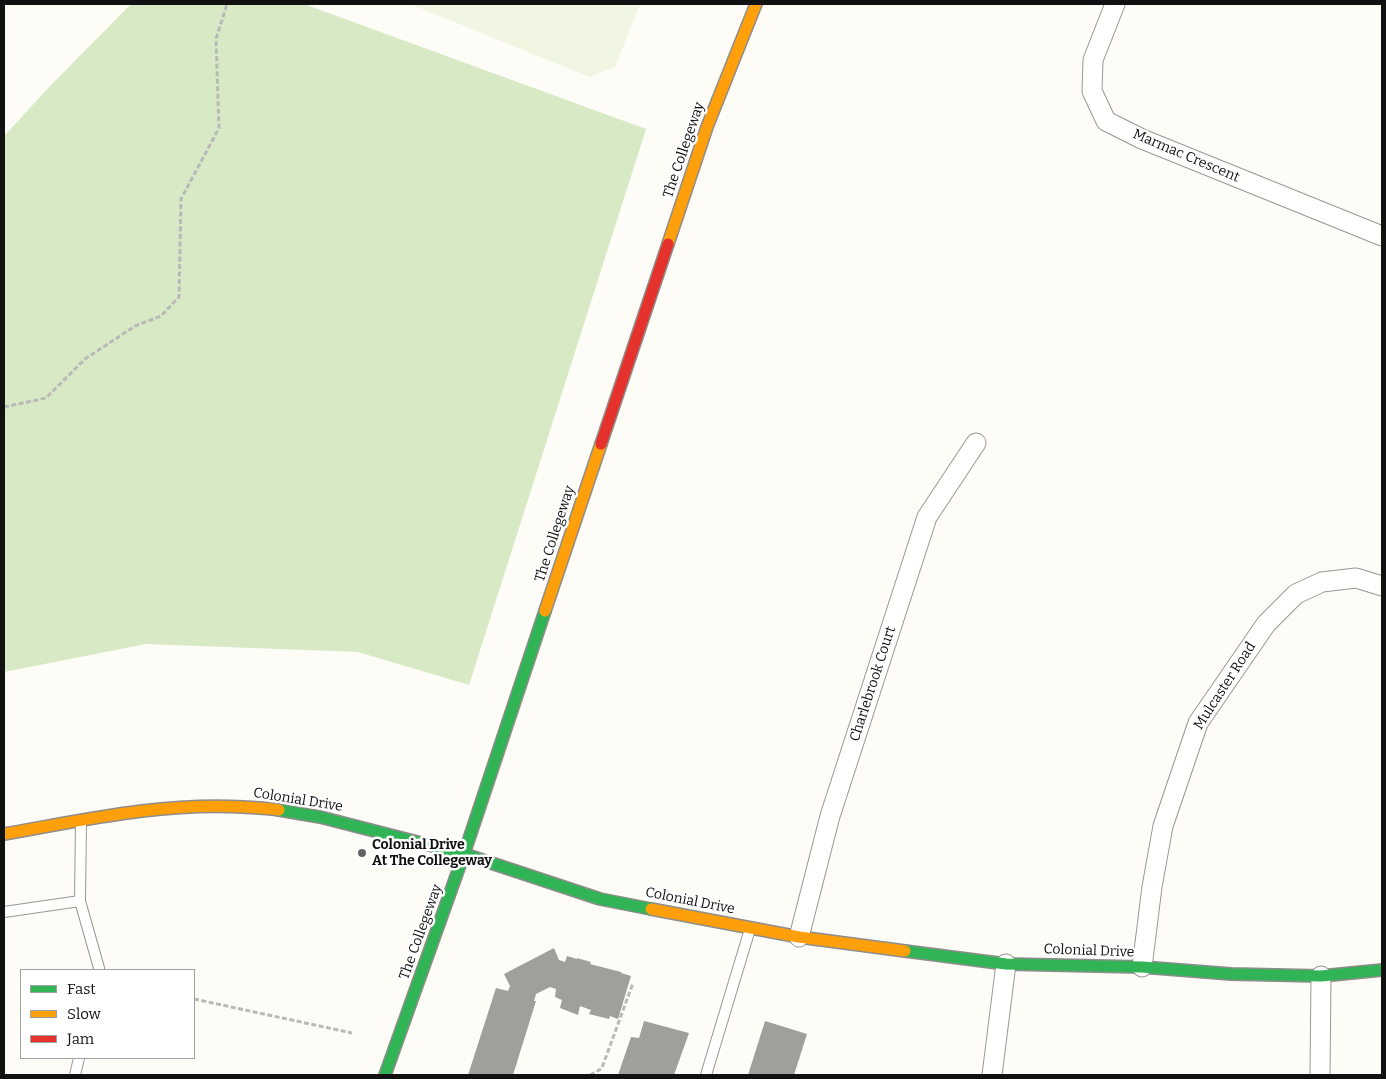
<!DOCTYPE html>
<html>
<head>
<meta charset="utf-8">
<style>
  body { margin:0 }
  #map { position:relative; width:1386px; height:1079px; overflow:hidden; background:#fdfcf7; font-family:Bitter,serif }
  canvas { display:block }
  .frame { position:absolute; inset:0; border:5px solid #111; pointer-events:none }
  .legend { position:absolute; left:20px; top:969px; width:175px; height:90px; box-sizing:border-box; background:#fff; border:1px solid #a0a0a0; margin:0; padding:6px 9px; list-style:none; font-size:15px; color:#111 }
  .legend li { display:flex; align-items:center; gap:10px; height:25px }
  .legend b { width:25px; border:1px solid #a0a0a0 }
</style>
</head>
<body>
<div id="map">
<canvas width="1386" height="1079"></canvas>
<div class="frame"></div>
<ul class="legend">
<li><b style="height:6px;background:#30b455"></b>Fast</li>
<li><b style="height:6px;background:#ff9f0a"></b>Slow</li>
<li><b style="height:6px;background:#e5322d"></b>Jam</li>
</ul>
</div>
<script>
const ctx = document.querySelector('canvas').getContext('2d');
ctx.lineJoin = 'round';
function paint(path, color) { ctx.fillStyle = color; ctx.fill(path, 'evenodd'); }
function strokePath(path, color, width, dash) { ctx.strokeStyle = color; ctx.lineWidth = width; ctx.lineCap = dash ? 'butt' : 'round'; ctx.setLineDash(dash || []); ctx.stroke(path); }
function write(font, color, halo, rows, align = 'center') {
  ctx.font = font + ' Bitter,serif'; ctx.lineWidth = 5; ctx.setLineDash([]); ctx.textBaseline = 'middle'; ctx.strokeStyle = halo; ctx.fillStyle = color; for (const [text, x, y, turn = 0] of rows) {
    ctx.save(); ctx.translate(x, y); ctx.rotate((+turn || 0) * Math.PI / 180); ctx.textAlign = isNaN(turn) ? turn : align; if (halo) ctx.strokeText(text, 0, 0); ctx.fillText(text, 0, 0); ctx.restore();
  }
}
const forest = new Path2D(`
  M131,4H304L646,129L469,685L358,652L146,644L4,672V136L52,84Z`);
const pitch = new Path2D(`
  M410,4H640L615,67L590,77Z`);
const building = new Path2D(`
  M554,948L559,960L565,962L567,956L577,959V958L591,962L590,964L621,972V973L631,976L618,1019L610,1016L609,1019L589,1014L591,1010L580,1006L578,1015L560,1008L562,1000L555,997L556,989L550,987L536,994L534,1001H536L513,1075H468L496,988L508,991L510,986L504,974Z
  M644,1021L689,1033L674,1075H618L631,1037L639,1038Z
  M765,1021L807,1034L794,1075H748Z`);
const path = new Path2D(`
  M4,407L46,398L85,359L135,326L161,316L179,297L181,199L219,128L216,39L227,4
  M194,999L352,1033
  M590,1075L601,1069L603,1065L633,983`);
const lane = new Path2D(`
  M81,821L80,901L99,968V970
  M4,912L80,901
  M75,1075L79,1058
  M706,1075L750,929`);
const street = new Path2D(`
  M1115,4L1093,60L1092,91L1106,121L1142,139L1382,236
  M799,937L830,816L927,517L976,443
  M1142,967L1152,887L1163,826L1198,723L1266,624L1296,594L1322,582L1356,578L1382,586
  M992,1075L1006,964
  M1320,1075L1321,976`);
const fast = new Path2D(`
  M279,810L320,817L464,854L600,899L651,909
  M905,951L1006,964L1142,967L1231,974L1321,976L1382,970
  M385,1075L464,854L545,611`);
const slow = new Path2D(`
  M668,244L707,127L756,4
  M545,611L601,444
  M4,834C84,820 162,802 244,807C256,808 268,808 279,810
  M651,909L799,937L905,951`);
const jam = new Path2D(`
  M601,444L668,244`);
const markers = [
  [362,853,5,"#646362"]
];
const streetNames = [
  ["The Collegeway",684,150,-71],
  ["Marmac Crescent",1186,156,23],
  ["The Collegeway",555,534,-72],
  ["Charlebrook Court",873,684,-72],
  ["Mulcaster Road",1225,686,-57],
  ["Colonial Drive",298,800,9],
  ["Colonial Drive",690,901,11],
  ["The Collegeway",421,932,-70],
  ["Colonial Drive",1089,951,2]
];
const poiNames = [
  ["Colonial Drive",372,845],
  ["At The Collegeway",372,861]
];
paint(forest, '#d8eac5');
paint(pitch, '#f0f6e1');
paint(building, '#a19f9c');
strokePath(lane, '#979795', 12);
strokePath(street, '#979795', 21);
strokePath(fast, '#8e8d8b', 14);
strokePath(slow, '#8e8d8b', 14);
strokePath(jam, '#8e8d8b', 14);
strokePath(path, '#b9b9b8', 3, [5, 2.5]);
strokePath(lane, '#fffffe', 10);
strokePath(street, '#fffffe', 19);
strokePath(fast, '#30b455', 11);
strokePath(slow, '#ff9f0a', 11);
strokePath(jam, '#e5322d', 11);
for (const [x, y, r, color] of markers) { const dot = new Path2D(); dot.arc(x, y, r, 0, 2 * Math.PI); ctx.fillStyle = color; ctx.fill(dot); strokePath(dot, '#fff', 2); }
write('14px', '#111', '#fff', streetNames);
write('bold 14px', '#111', '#fff', poiNames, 'left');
</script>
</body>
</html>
